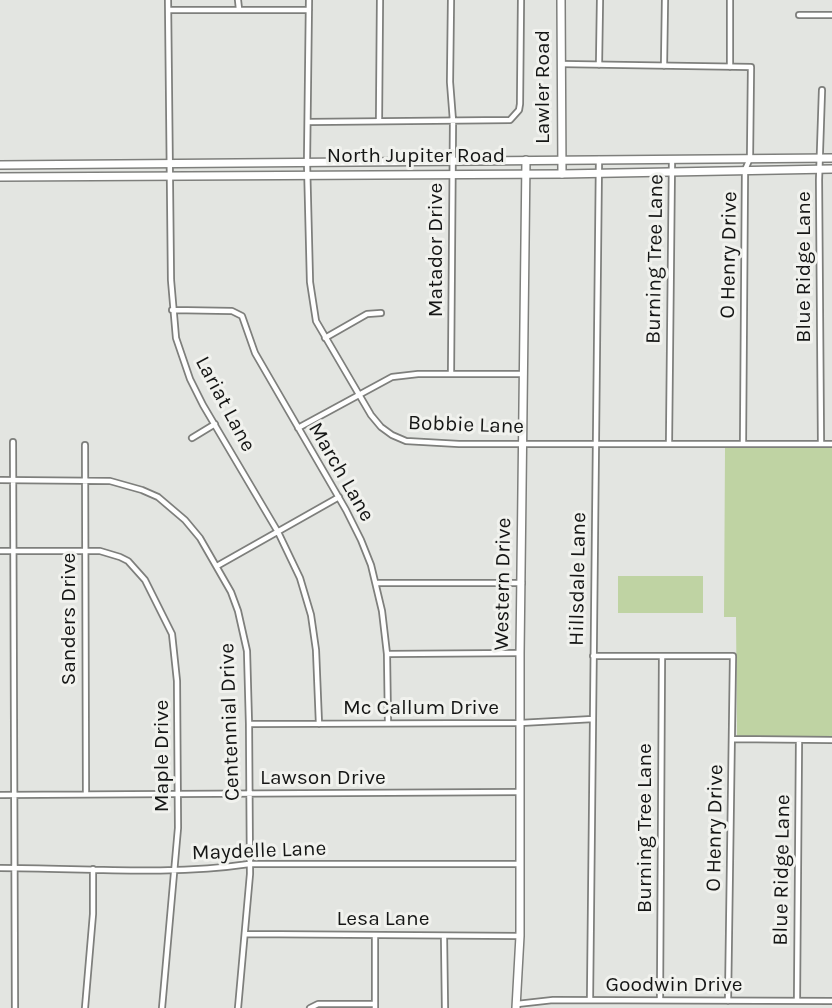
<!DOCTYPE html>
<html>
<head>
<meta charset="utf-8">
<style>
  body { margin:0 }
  canvas { display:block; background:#e3e5e1 }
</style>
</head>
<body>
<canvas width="832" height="1008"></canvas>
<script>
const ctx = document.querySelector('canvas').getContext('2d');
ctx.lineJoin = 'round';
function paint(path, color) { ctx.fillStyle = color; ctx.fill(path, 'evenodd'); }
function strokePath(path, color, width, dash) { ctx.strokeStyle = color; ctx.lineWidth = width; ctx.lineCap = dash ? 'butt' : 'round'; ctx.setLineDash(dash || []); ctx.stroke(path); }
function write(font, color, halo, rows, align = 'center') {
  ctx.font = font + ' Karla,sans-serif'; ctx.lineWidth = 6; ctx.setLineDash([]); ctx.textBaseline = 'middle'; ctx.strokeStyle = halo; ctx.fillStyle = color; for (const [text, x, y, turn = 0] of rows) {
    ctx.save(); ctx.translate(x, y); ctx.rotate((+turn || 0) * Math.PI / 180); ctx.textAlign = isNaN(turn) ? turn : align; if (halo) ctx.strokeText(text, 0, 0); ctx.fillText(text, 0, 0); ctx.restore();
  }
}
const green = new Path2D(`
  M725,448H832V736H737L736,617H724Z
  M618,576H703V613H618Z`);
const street = new Path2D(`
  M168,0L171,280L176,338L190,379L203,405L278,532L300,578L311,615L316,650L319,724
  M238,0L239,9
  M309,0L307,162L310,282L316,321L371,415L381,427L392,435L406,441L459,444H832
  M451,0L450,82L453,121L451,374
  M169,10H309
  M799,15H832
  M561,64L751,67L750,158L745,170L743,444
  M599,65L600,0
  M664,66L665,0
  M730,67V0
  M379,121L380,0
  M308,122L510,120L519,110L520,104L521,0
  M172,310L232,311L242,316L255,353L346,510L361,540L371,565L382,611L387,654L388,723
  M325,338L367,314L381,313
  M298,428L392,377L418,374H524
  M192,438L215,424
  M13,442L15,1008
  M669,443L672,159
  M821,444L819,180L822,90
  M85,445L86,794
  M0,480L110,481L142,490L158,497L185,520L200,538L231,592L238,611L247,651L249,724L250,874L238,1008
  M0,551H100L120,557L128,561L145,580L172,634L177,681L178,828L162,1008
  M217,566L339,497
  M376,583H522
  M387,654L520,653
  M593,656H733L728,1001
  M249,724L520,723L593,719
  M732,739L832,740
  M0,795L520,792
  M0,868C82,868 168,876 249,864H520
  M245,934L520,936
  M375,935V1008
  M444,936L445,1008
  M590,1000L599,159
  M660,1000L662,656
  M797,1001L799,740
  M517,1004L553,1000L832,1001
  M85,1008L93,914V869
  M310,1008L318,1004H375`);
const secondary = new Path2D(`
  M561,0L562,174
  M516,1008L520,936V653L526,160`);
const primary = new Path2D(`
  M0,165L832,158
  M0,177L562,174L832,169`);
const streetNames = [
  ["Lawler Road",543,87,-90],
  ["North Jupiter Road",416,156],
  ["Matador Drive",436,250,-90],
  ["O Henry Drive",729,255,-89],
  ["Burning Tree Lane",655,259,-89],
  ["Blue Ridge Lane",804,267,-90],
  ["Lariat Lane",225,404,62],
  ["Bobbie Lane",466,425,2],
  ["March Lane",341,472,60],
  ["Hillsdale Lane",578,579,-89],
  ["Western Drive",503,584,-89],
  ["Sanders Drive",69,619,-90],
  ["Mc Callum Drive",421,708],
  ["Centennial Drive",230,722,-92],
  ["Maple Drive",162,756,-90],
  ["Lawson Drive",323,778],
  ["Burning Tree Lane",645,828,-90],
  ["O Henry Drive",715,828,-89],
  ["Maydelle Lane",259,851,-2],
  ["Blue Ridge Lane",782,870,-89],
  ["Lesa Lane",383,919],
  ["Goodwin Drive",674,985]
];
paint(green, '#bfd3a3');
strokePath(street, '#7e7f7c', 8);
strokePath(secondary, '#7e7f7c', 10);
strokePath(primary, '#7e7f7c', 10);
strokePath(street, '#fff', 4.5);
strokePath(secondary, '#fff', 7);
strokePath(primary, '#fff', 7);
write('21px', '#151615', '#f1f2ee', streetNames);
</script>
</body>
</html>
